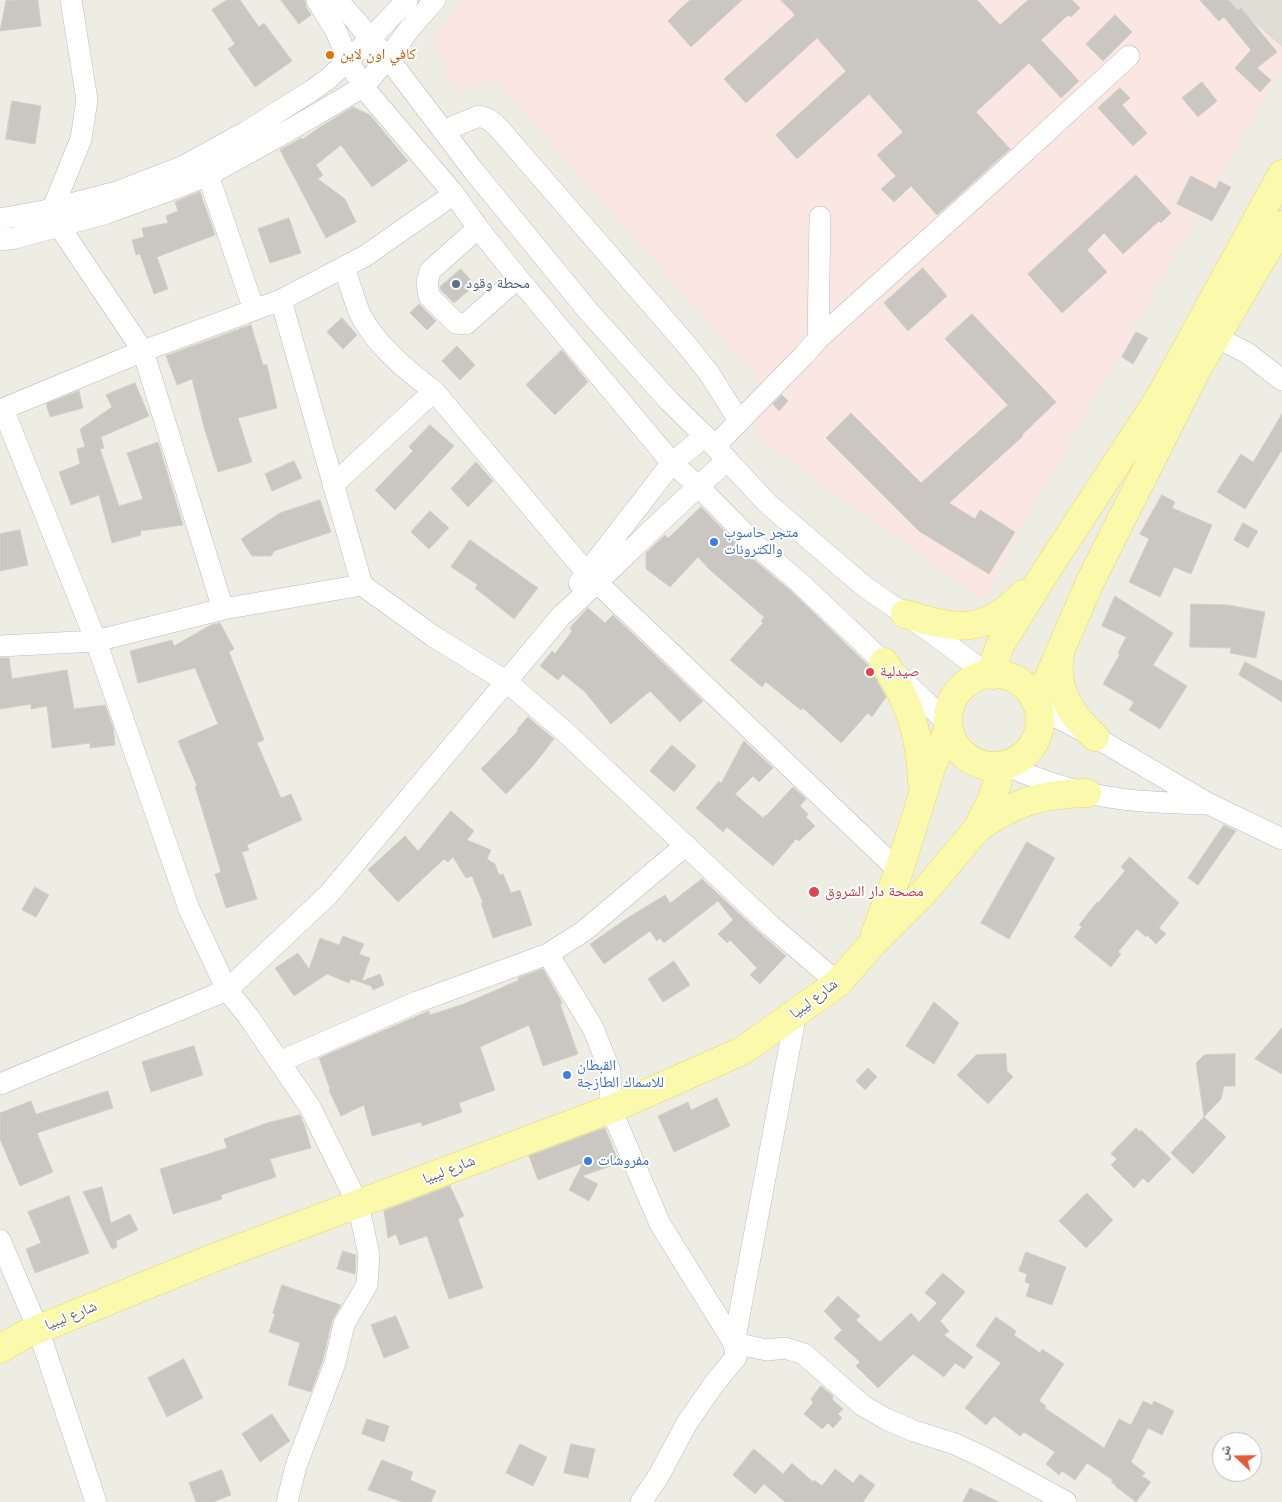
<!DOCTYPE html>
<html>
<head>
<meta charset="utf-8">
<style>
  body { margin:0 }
  #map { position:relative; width:1282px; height:1502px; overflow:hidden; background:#eeede4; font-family:Arial,"Noto Naskh Arabic",sans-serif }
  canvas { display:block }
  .north { position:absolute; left:1212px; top:1432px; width:50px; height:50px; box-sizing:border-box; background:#fff; border:1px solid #bebfc1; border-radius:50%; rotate:291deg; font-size:14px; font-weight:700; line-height:20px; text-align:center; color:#5c5f64 }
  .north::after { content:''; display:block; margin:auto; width:18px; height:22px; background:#e25a37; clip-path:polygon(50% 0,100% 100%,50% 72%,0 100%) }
</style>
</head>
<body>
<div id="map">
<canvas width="1282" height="1502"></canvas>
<div class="north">ش</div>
</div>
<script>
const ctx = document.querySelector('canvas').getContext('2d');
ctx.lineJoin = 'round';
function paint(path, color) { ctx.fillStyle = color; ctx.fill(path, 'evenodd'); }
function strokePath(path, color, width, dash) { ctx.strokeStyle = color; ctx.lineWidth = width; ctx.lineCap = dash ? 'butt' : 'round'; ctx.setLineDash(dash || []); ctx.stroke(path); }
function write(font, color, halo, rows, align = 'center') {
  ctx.font = font + ' Arial,"Noto Naskh Arabic",sans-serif'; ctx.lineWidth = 4; ctx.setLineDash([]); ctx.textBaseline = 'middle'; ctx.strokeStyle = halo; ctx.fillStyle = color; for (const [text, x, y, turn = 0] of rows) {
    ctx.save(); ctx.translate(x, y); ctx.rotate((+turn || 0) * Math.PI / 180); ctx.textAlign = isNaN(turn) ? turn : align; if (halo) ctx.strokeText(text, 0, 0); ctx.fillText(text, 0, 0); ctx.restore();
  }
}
const education = new Path2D(`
  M1228,0H1282V47Z`);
const medical = new Path2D(`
  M463,0H1228L1282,47V68L1017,535L985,601L756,437L757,378L495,80L457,94L432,40Z`);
const building = new Path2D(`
  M15,0H38L41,26L0,31L6,1Z
  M227,0H240L259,27L264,23L292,61L255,87L228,49L235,44L212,10Z
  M281,0H305L306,7L311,15L299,24Z
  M690,0H742L691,47L668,21Z
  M781,0H977L1000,25L1028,0H1072L1080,8L1071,17L1068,15L1041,40L1079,81L1061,98L1029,63L976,112L1010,149L937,215L911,186L894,202L881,189L896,176L877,155L903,132L869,94L797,159L776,135L846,71L817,38L746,103L724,79L795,15Z
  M1200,0H1229L1238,10L1241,8L1277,52L1257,68L1271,80L1260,92L1235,68L1251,50L1224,17L1219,21Z
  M1115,15L1132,32L1103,61L1086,44Z
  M1202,82L1217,101L1198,117L1182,98Z
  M1120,88L1130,98L1122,105L1147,133L1133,146L1098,108Z
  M12,101L41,106L35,144L6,139Z
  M353,107L370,115L408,161L372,187L341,145L316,165L323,175L318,179L345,199L356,222L326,238L280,150L301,138L303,139L317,129Z
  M1136,175L1171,213L1161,223L1159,221L1123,254L1104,233L1087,250L1107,272L1062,313L1028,274Z
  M1191,176L1216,189L1219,181L1231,187L1212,221L1177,204Z
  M200,192L215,235L157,257L168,289L154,294L140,254L136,255L132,240L144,237L142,228L168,223L166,216L178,211L175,202Z
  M289,218L301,253L270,263L258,229Z
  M923,268L947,296L908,331L884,303Z
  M461,269L475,285L454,303L441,290L440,287Z
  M419,304L436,321L427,330L410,313Z
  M972,314L1056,402L1022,435L1023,436L949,503L975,519L980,510L1015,532L989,574L919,531L826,438L851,413L921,483L1008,405L945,339Z
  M342,318L357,335L343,349L327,332Z
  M251,325L263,365H267L277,408L238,418L252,462L218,472L204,427L192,379L177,385L166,356Z
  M1136,332L1148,338L1133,364L1122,357Z
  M457,346L475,365L460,380L442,361Z
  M562,350L588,382L555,415L526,385Z
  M135,383L149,416L101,437L104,448L100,449L119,506L143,499L127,453L158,442L183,525L140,531L141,535L112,543L99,495L71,505L59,472L80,464L77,449L85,447L80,429L112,407L106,395Z
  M79,391L83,408L50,417L46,404Z
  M782,395L788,401L779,411L773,404Z
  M1282,414V450L1245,509L1217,492L1241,454L1253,462Z
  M430,425L454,446L395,510L375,490L413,451L409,447Z
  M294,461L302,478L272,491L265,474Z
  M476,462L493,481L468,507L451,489Z
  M1162,495L1175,502L1172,508L1212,525L1191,574L1174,567L1160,597L1129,582L1149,539L1140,534Z
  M320,500L331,532L274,551L271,556H252L241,539L280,513Z
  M701,507L747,554L791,591L869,666L886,697L872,717L868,713L841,743L803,708L801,710L766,682L762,687L730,660L763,623L761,621L764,617L710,570L698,557L670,587L646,569V553L665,535L668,538Z
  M430,511L449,528L429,549L411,532Z
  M1243,523L1258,531L1248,548L1234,540Z
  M20,530L28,565L0,571V534Z
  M470,540L538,588L514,619L475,588L478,585L451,567Z
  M1115,596L1173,633L1153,665L1187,686L1160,729L1129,710L1134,702L1103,684L1120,654L1118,653L1126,637L1102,626Z
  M1191,604L1228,605L1265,612L1256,658L1230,653L1231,648L1190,647Z
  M588,608L605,623L613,615L703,701L680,722L650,691L611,724L585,692L563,674L558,680L540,666L552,651L555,654L572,631L570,628Z
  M220,623L234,649L229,652L264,740L257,743L281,798L291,794L302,820L247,845L249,850L242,852L257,899L226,908L215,874L221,872L195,786H197L178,741L218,724L195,668L138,683L130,651L172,640L174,646L211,625Z
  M0,658H9L12,679L67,670L74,709L105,705L113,727L115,745L90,748V743L52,748L47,706L31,709V704L0,709Z
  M1245,662L1282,681V702L1239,675Z
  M528,717L554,739L532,767L506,794L481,769L518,731L517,730Z
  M744,741L773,768L759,782L753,776L735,794L763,818L765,815L766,816L793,787L806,799L800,806L808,814L806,817L815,826L799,841L796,839L773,866L727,827L723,832L696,808L719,781L721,783Z
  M672,745L696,766L674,792L650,771Z
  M451,811L474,831L467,840L491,850L487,859L495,864L499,875L503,874L511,893L520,890L532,925L493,938L481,903H483L472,876L466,878L453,857L448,862L444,859L398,902L368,870L405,836L418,851Z
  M1224,825L1236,831L1198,885L1188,878Z
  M1027,842L1055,858L1009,939L981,923Z
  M1130,857L1179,903L1159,928L1166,934L1156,944L1147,935L1146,937L1137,929L1118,952L1121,954L1111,967L1074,937L1082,927L1079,925L1097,902L1098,903L1125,871L1121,867Z
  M702,879L762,935L786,956L760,984L750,975L757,968L730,940L727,943L718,934L733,920L718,901L664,943L660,938L657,941L650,931L604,964L590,944L626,919L665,895L670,903Z
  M35,887L49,895L36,917L22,910Z
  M343,936L364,944L359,954L370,958L362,981L380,974L384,985L373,990L371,986L351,979L349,983L327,974L294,996L275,968L298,953L309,969L320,938L339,945Z
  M674,961L690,985L663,1002L648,979Z
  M543,969L559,997L562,1003L560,1004L578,1054L543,1066L529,1025L480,1047L495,1090L459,1103L462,1112L422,1126L421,1122L372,1136L364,1105L341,1116L329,1090L330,1089L319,1058L422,1014L429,1011L430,1015L464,1004L519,980L518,978Z
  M934,1002L959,1023L934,1064L906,1046Z
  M1282,1028V1074L1255,1059Z
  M194,1046L203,1075L151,1092L142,1062Z
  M1006,1054L1007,1071L1013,1077L988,1104L957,1075L976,1055Z
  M1235,1054V1086H1224L1221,1099L1204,1117L1196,1063L1204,1055Z
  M868,1068L877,1077L865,1090L856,1081Z
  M108,1091L113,1108L37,1133L53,1172L20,1186L0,1139V1113L31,1101L36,1114Z
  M717,1098L730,1126L674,1152L658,1116L688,1102L691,1110Z
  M300,1115L304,1124L311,1148L270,1159L276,1177L221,1195L222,1199L173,1214L160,1169L227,1148L224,1139L267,1123Z
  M1204,1117L1226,1137L1193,1174L1171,1153Z
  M605,1128L619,1163L582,1176L598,1184L589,1201L569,1190L583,1163L538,1180L529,1156Z
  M1136,1128L1140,1132L1141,1130L1171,1159L1148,1183L1143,1178L1134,1188L1111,1165L1117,1159L1111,1154Z
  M450,1186L464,1216L458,1219L483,1288L449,1299L427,1236L400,1245L396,1234L388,1238L384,1211Z
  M102,1187L111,1223L130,1214L138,1230L116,1241L117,1247L112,1249L83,1192Z
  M1087,1193L1113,1220L1086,1248L1059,1221Z
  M69,1196L89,1253L35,1273L26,1249L41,1243L28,1212Z
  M343,1251L356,1255L355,1274L337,1269Z
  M1026,1252L1066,1267L1052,1305L1026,1296L1030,1284L1025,1282L1027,1274L1019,1271Z
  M943,1273L965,1292L940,1321L949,1331L944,1335L973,1357L964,1369L955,1363L944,1377L913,1354L878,1388L856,1366L860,1362L834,1338L842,1330L824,1311L838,1296L860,1316L856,1320L880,1342L911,1313L919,1322L937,1303L925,1293Z
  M282,1285L341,1305L332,1321L323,1359L311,1392L288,1385L300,1343L269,1332L275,1314L273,1313Z
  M396,1316L409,1348L384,1358L371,1325Z
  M996,1317L1016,1331L1014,1335L1040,1353L1042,1349L1064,1364L1039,1401L1046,1406L1045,1408L1104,1448L1119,1419L1131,1425L1143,1401L1152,1405L1154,1401L1174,1411L1162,1435L1148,1428L1131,1462L1145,1473L1142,1476L1151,1482L1136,1502L1115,1486L1116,1485L1111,1482L1113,1480L1087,1463L1075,1480L1062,1471L1059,1475L1046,1464L1055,1452L1024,1432L1020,1436L994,1416L986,1425L965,1408L1001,1363L976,1346Z
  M184,1359L203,1398L167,1417L148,1378Z
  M821,1386L833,1396L832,1399L843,1409L838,1414L842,1418L833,1428L828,1423L822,1429L804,1414L813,1403L811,1399Z
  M272,1414L290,1441L260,1462L242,1434Z
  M367,1419L389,1426L384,1442L362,1434Z
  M520,1444L547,1457L533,1486L506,1473Z
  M571,1444L595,1449L588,1478L564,1473Z
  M754,1449L783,1474L792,1463L813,1482L814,1480L822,1486L835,1469L853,1483L860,1474L875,1485L863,1502H785L764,1484L755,1494L733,1475Z
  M382,1460L413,1472L410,1480L436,1491L431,1502H403L368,1490Z
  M222,1470L231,1495L213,1502H196L189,1483Z
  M970,1488L999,1502H963Z`);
const minor = new Path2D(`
  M317,0L336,31L348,60L363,87L454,194L478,228L518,278L672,463L698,486L756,545L799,582L948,723
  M337,0L357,22L370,39L388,58L473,170L589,312L669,401L705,436L767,503L865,587L935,635L988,675
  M443,131L479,116L488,119L496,125L685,343L709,373L739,421
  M208,175L254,310
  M53,208L81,139L87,100L71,0
  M0,219L44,211L117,192L184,166L246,132L311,91L328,79L370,39L407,0
  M59,226L143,351L223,609
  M478,228L430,271L427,283L429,296L456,323L466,324L518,278
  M0,240L15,238L107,213L176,188L208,175L286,132L363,87L388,58L410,28L435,0
  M344,268C350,283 354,301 361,316C377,346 407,371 434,391L586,572L899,871
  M281,300L362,585L433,636L507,682L563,730L771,926L838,983
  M1216,337L1247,353L1282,380
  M818,339L820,217
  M3,409L96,641L189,909L227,990L248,1016L310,1107L358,1204L369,1255L367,1285L344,1324L335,1363L296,1466L287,1502
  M0,410L143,351L281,300L365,256L454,194
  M715,446L804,355L818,339L1003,172L1129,56
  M333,485L434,391
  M579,583L672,463L705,436
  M0,646L96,641L223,609L362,585
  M1037,707L1095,737L1209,804L1282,839
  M1005,765C1039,780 1077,793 1115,798C1145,803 1176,803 1206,804
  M548,954L593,1028L610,1071L611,1109L660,1224L734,1343L736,1357L714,1384L687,1423L658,1477L641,1502
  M796,1013L734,1343L767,1350L785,1348L804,1354L862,1405L886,1419L914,1431L955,1444L985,1458L1066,1502
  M279,1062L417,1002L548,954L584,931L686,845
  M0,1084L227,990L329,894L561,616C617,565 670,510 728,460
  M0,1240L38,1329L96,1502`);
const major = new Path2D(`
  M905,614C955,629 984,636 1023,594
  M1060,655C1054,688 1071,716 1095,737
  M884,662C910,703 920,734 922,782
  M948 720a46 46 0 1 1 92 0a46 46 0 1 1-92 0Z
  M993,675C993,662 996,653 1002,642L1050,565L1160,397L1282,174
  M1035,701L1049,677L1090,582L1197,369L1282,225
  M978,828C1014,802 1042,794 1087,793
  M875,934L899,871L932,765L949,729
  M0,1349L24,1335L216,1257L611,1109L742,1051L838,983L871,945L924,892L977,829L992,799L997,783L1000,766`);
const markers = [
  [330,55,5,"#e8710a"],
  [456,284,5,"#5c6f8a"],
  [714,542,5,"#3f7fe0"],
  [870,672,5,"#e0444e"],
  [814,892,6,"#e0444e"],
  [567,1075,5,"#3f7fe0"],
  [588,1161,5,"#3f7fe0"]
];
const foodNames = [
  ["كافي اون لاين",340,55]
];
const serviceNames = [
  ["محطة وقود",466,284]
];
const shopNames = [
  ["متجر حاسوب",724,533],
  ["والكترونات",724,550],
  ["القبطان",577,1066],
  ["للاسماك الطازجة",577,1083],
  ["مفروشات",598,1161]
];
const healthNames = [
  ["صيدلية",880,672],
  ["مصحة دار الشروق",825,892]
];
const streetNames = [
  ["شارع ليبيا",814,999,-37],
  ["شارع ليبيا",449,1170,-21],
  ["شارع ليبيا",71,1316,-22]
];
paint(education, '#dedcd3');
paint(medical, '#fae7e1');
paint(building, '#cac7c2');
strokePath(building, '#d3d0c3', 1);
strokePath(minor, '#b9bbc0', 22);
strokePath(major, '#ebd660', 29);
strokePath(minor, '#fff', 21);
strokePath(major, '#fbf9ac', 28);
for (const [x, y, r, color] of markers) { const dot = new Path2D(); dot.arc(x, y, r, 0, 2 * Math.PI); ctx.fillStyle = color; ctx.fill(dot); strokePath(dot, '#fff', 2); }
write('15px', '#c56008', '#fff', foodNames, 'left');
write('15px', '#4e5e75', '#fff', serviceNames, 'left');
write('15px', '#366cbe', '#fff', shopNames, 'left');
write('15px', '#be3a42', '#fff', healthNames, 'left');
write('15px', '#5c5f64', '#fff', streetNames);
</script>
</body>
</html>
